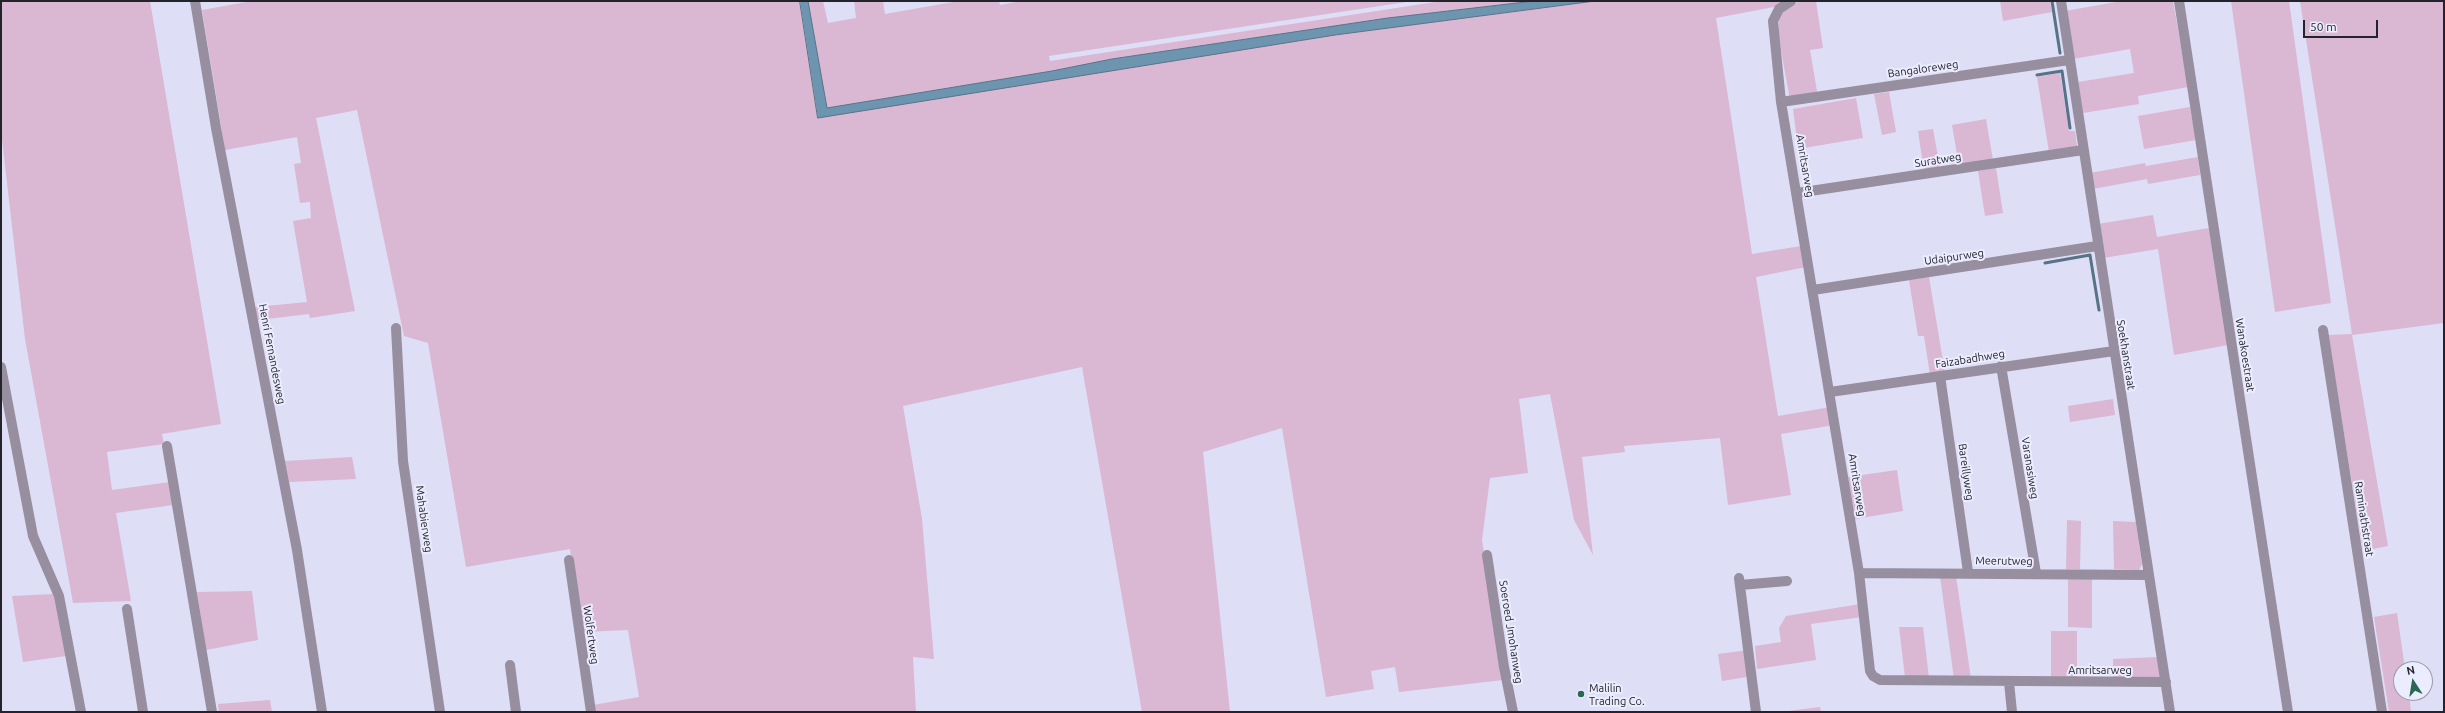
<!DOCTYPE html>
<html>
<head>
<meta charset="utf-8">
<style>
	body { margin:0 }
	#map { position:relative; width:2445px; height:713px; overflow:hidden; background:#dedef6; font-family:Ubuntu,sans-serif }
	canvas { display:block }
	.frame { position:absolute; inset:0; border:2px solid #23232c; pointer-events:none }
	.north { position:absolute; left:2393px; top:661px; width:40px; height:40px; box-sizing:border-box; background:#ececff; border:1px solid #9c9cab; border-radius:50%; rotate:348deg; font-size:11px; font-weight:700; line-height:16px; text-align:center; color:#23232c }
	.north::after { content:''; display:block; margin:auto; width:14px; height:18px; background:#2b6853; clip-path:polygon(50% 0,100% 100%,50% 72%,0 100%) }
	.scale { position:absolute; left:2303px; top:20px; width:75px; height:18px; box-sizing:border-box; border:2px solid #23232c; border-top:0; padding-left:5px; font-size:12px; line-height:14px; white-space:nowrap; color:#23232c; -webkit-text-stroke:3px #ececff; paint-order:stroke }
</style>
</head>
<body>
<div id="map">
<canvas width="2445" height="713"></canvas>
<div class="frame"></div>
<div class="north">N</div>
<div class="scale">50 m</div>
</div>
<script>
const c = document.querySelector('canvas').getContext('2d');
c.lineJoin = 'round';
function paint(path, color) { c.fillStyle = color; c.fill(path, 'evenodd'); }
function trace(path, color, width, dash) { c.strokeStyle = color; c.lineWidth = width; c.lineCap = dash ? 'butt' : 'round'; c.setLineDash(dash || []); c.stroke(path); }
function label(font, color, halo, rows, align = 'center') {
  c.font = font + ' Ubuntu,sans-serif'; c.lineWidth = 4; c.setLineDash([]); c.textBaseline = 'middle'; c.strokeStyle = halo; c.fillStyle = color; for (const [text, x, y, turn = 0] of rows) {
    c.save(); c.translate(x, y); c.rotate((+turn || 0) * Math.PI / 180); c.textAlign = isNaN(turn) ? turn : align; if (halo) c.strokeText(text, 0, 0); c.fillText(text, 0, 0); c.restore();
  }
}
const green = new Path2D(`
	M1,1H150L221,424L162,434L164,444L107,452L112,490L170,482L173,505L116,513L131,601L73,603L25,339L1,131Z
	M252,1H800L818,117L1335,35L1595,1H1784L1779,6L1716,18L1752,254L1807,245L1811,266L1756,277L1778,416L1831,407L1834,425L1781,434L1791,495L1728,505L1720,438L1624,446L1625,452L1582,457L1593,555L1574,520L1550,394L1519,399L1528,473L1490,478L1482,540L1503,680L1399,692L1395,667L1371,671L1374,689L1326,697L1282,428L1203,452L1230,712H1142L1082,367L903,406L922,519L934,659L913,657L916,712H594L593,705L639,697L628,630L583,632L570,549L466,567L428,343L404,336L357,110L316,118L355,311L310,318L309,314L258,320L255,307L307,302L293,221L311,218L310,202L300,203L294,164L301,163L297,137L225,150L202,10Z
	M808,1H823L828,23L856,18L854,1H883L885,14L959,1H999L1000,5L1022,1H1413L1049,56L1050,61L1442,1H1534L1388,18L1112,59L1052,71L827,108Z
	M1803,1H1816L1823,48L1810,50L1818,97L1790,99C1788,83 1773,22 1781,11C1786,4 1795,3 1803,1Z
	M2050,1L2052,12L2003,21L2000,1Z
	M2122,1H2173L2188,87L2138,96L2139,104L2083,113L2078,82L2134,73L2130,49L2073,59L2065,11Z
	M2231,1H2289L2331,303L2275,312Z
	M2300,1H2444V323L2352,335L2388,546L2363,551L2328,335L2352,334Z
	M2060,73L2069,131H2075L2077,146L2049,152L2037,77Z
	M1889,92L1896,132L1882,135L1874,94Z
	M1856,98L1863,138L1798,149L1793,109Z
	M2190,107L2196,140L2144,149L2138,116Z
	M1986,119L1993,160L1959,166L1952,125Z
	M1933,129L1940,168L1924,171L1918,131Z
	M2198,157L2200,175L2148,184L2147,179L2093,189L2090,173L2145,163L2146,166Z
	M1996,168L2003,213L1985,216L1978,171Z
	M2153,215L2157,237L2209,228L2228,345L2174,355L2158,249L2103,258L2098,224Z
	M1929,277L1945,373L1930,375L1924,336H1918L1909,280Z
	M2113,399L2115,415L2070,422L2068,406Z
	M352,457L356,479L289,482L285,461Z
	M1897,470L1903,511L1855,519L1848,477Z
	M2067,520L2081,521L2080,569H2066Z
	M2113,521L2136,522L2142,564L2139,570L2114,569Z
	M1940,576H1956L1971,679H1954Z
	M2068,576L2092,577V628L2068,627Z
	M252,591L258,640L206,650L197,592Z
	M54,594L66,656L23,662L12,596Z
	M1860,604L1862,617L1811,624L1816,660L1757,669L1755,646L1781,642L1779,628L1786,616Z
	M2397,613L2405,669H2401V693H2409L2411,712H2389L2374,617Z
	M1899,627H1923L1929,678L1905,677Z
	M2051,631H2077V680L2051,679Z
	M1749,650L1753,676L1722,681L1718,654Z
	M2158,657L2160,679H2113V659Z
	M270,700L272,712H219L218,704Z
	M1820,707L1821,712H1780Z`);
const water = new Path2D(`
	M800,1H808L827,108L1052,71L1112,59L1388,18L1534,1H1595L1335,35L818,118Z`);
const stream = new Path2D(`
	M2052,1L2060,53
	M2037,75L2062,71L2070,128
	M2045,263L2090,255L2099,310`);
const minor = new Path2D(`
	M195,1L216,128L297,550L322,712
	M1791,1L1779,9L1773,21L1781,102L1859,573L1870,671L1873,676L1880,680L2166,682
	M2061,1L2170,712
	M2179,1L2288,712
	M1781,102L2069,60
	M1797,193L2083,150
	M1813,290L2097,246
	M396,328L403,461L440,712
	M2323,330L2382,712
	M2001,366L2036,573
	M1,367L33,536L59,596L81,712
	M1940,376L1968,572
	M1830,392L2114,351
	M167,446L212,712
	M1487,555L1504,667L1513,712
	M569,560L591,712
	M1859,573L2149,575
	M1739,578L1756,712
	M1740,585L1787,581
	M127,609L143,712
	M510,665L516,712
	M2009,682L2012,712`);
const markers = [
	[1581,694,4,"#2b6853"]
];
const streetNames = [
	["Bangaloreweg",1923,69,-8],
	["Suratweg",1938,160,-9],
	["Amritsarweg",1805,166,80],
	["Udaipurweg",1954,257,-8],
	["Henri Fernandesweg",272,354,79],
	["Soekhanstraat",2126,355,81],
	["Wanakoestraat",2245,355,81],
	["Faizabadhweg",1970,359,-9],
	["Varanasiweg",2030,468,81],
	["Bareillyweg",1966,472,82],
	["Amritsarweg",1857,485,81],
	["Mahabierweg",424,519,82],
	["Raminathstraat",2364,519,81],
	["Meerutweg",2004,561,1],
	["Soeroed Jmohanweg",1511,632,81],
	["Wolfertweg",591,635,82],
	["Amritsarweg",2100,670]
];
const poiNames = [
	["Malilin",1589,688],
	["Trading Co.",1589,701]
];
paint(green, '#dab7d3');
paint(water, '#6d95b0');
trace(water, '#577388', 1);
trace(stream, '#577388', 3);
trace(minor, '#978e9f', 10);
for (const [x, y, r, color] of markers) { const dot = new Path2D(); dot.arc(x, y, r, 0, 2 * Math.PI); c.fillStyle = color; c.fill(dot); trace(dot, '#ececff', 1.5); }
label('11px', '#23232c', '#ececff', streetNames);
label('11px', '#23232c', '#ececff', poiNames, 'left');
</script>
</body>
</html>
